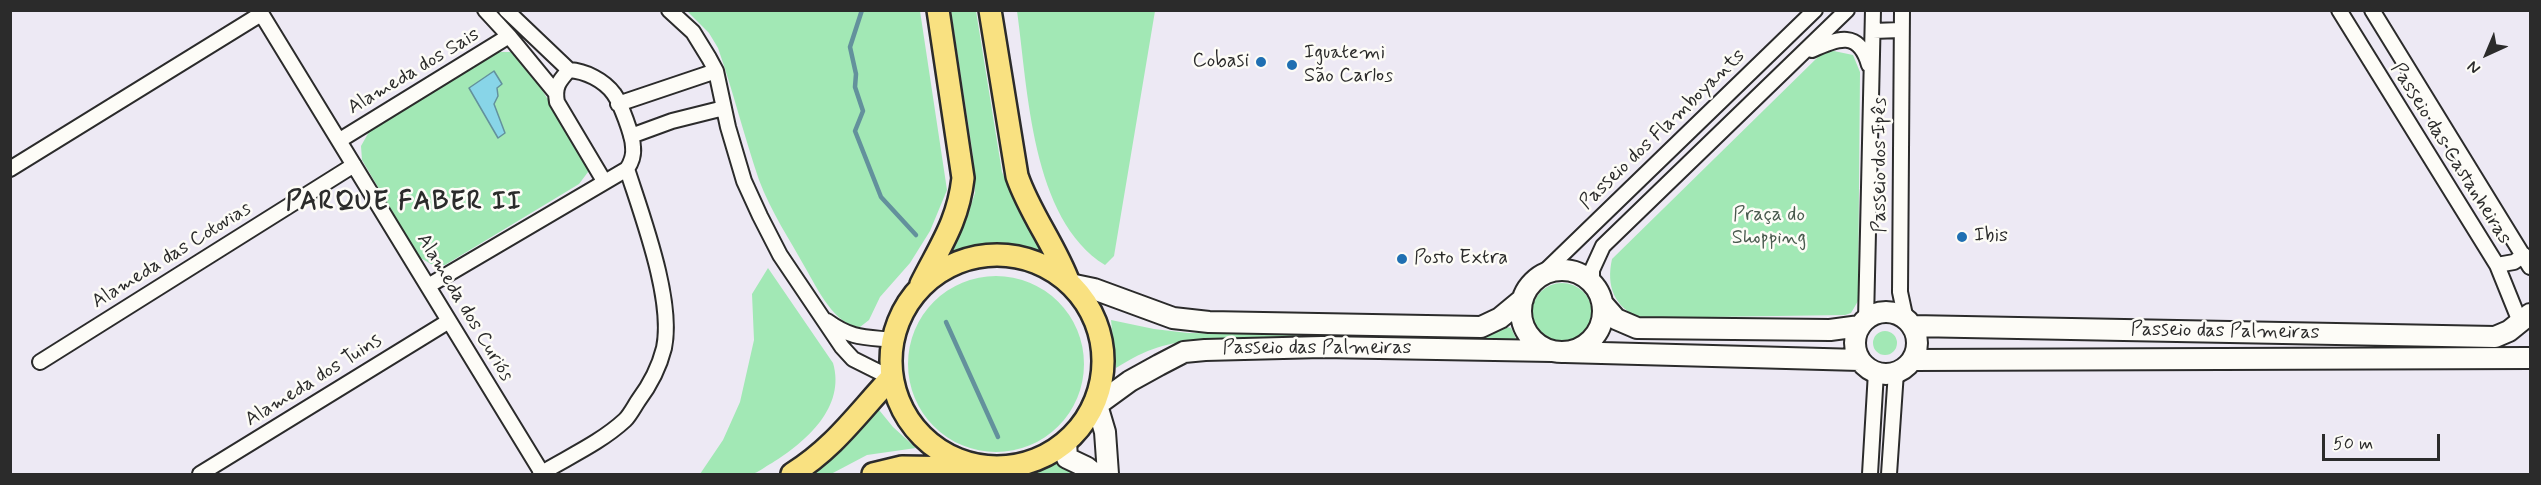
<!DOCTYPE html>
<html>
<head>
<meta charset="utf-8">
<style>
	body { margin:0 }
	#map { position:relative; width:2541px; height:485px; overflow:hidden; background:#ede9f4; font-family:Mynerve,sans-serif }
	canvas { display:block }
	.frame { position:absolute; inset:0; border:12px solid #2b2b2b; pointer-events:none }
	.north { position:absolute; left:2457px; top:24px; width:60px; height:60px; -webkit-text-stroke:4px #fdfcf7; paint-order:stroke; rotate:224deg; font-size:16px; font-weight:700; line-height:24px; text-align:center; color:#2b2b2b }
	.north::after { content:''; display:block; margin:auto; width:21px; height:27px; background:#2b2b2b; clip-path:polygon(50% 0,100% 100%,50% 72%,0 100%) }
	.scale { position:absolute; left:2322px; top:434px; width:118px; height:27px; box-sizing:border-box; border:3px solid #2b2b2b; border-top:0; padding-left:8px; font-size:18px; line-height:21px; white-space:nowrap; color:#2b2b2b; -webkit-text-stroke:4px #fdfcf7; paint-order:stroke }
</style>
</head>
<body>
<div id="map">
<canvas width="2541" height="485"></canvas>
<div class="frame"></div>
<div class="north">N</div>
<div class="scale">50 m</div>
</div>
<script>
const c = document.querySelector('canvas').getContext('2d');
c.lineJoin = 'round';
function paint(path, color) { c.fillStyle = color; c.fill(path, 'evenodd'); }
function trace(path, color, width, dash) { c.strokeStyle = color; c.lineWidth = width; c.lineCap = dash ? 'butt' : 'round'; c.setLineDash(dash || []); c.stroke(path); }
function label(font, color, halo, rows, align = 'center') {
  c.font = font + ' Mynerve,sans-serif'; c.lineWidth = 5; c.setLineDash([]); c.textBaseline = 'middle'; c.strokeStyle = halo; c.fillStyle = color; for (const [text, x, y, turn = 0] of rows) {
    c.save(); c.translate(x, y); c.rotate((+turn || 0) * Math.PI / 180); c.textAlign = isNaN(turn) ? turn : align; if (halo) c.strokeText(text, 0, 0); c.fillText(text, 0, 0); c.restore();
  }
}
const green = new Path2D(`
	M687,11H920L947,190L930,231L910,263L880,297L869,320L860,327C835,326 817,288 806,269C790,240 771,212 759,180C744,136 733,91 718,48L709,33Z
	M951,11H976L1002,172L1014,200L1042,252L1040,255C1007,244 982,239 949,253L966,220L975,193L973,156Z
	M1017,11H1155L1114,256L1105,265C1031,219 1028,89 1017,11Z
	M1829,50L1853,55L1860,72L1858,301L1851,313L1845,315L1640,318C1614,307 1606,286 1612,259L1819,56Z
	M498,52H512L520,55L589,165L588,172L579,184L445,265L431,264L419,257L362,160L361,146L370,130Z
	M768,268L833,363C846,407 806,442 772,463C766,466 758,473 752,474C737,478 716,475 700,474L723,440L740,402L754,340L752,294Z
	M908 364a88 88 0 1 1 176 0a88 88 0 1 1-176 0Z
	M1532 313a30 30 0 1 1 60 0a30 30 0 1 1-60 0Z
	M1111,320L1154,329L1188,333L1482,337L1507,327L1511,328L1519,345L1203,339C1166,343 1148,348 1116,368Z
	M1873 343a12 12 0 1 1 24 0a12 12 0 1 1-24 0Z
	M875,405L893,427L916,448L867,455L831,474H807C837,456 856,434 875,405Z
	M1066,442L1095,474H926L1022,464L1042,457Z`);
const water = new Path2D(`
	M494,71L502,84L497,88L498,96L494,104L505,133L498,138L469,88Z`);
const stream = new Path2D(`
	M862,10L850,47L856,74L855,87L863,111L855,131L881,197L916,235
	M946,322L998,437`);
const street = new Path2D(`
	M259,10L542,473
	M485,10L509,36L555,92
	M506,10L569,70C585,71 604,80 614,94C620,102 633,136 633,147C634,155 631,163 627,169
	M669,10L693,32L709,58L716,71L728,127L744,181L760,216L780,255L842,347L853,359L891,378
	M1902,10L1900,292L1906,320
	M2339,10L2497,265L2520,322
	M2372,10L2530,267
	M1873,31L1901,30
	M1812,50C1838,38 1859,30 1869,65
	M569,70C559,81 554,87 557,102L604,181
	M618,104L716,71
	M631,136L672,121L724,108
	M340,140L509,36
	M10,169L261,14
	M2497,265L2514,262L2524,255
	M1538,278L1815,10
	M1592,285V270L1603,246L1847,10
	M428,286L627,169
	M1866,320L1873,10
	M827,321C852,339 864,337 893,340
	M40,362L354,165
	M200,474L449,321
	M540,474C568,457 600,443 625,420C630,415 634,407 638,401C650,385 659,368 664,348C674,300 642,216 627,169
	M1870,474L1876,372
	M1889,474L1896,372`);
const secondary = new Path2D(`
	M1521 311a41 41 0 1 1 82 0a41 41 0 1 1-82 0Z
	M1070,284L1094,289L1173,318L1209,322L1481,327L1500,318L1523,299
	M1602,303L1616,319L1637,328L1830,330L1860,326
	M1855 343a31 31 0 1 1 62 0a31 31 0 1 1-62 0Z
	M1912,326L2495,337L2509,331L2530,314
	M1565,352L1860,360
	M1912,360L2530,358
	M1066,442L1067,458L1086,467L1095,474
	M1108,474L1105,432L1097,405L1130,381L1159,365L1184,352L1205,350L1322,347L1552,351`);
const primary = new Path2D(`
	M990,10L1017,176C1030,214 1055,245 1069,283
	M891 361a106 106 0 1 1 212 0a106 106 0 1 1-212 0Z
	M921,284C940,246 958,222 963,178L938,10
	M792,474C835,447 857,414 891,378
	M873,474L902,467L971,468`);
const markers = [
	[1261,62,6,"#1f6fb2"],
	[1292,65,6,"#1f6fb2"],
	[1962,237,6,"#1f6fb2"],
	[1402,259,6,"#1f6fb2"]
];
const poiNames = [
	["Iguatemi",1304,54],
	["São Carlos",1304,77],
	["Cobasi",1249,62,"right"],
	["Ibis",1974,237],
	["Posto Extra",1414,259]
];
const streetNames = [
	["Alameda dos Sais",414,72,-31],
	["Passeio dos Flamboyants",1663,130,-44],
	["Passeio das Castanheiras",2450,154,58],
	["Passeio dos Ipês",1881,165,-90],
	["Alameda das Cotovias",172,256,-32],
	["Alameda dos Curiós",464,308,59],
	["Passeio das Palmeiras",2225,332,1],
	["Passeio das Palmeiras",1317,349],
	["Alameda dos Tuins",314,381,-32]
];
const parkNames = [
	["Praça do",1769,216],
	["Shopping",1769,239]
];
const districtNames = [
	["PARQUE FABER II",404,204]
];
paint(green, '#a2e8b5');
paint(water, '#88d5e8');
trace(water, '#63919c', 1.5);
trace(stream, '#63919c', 4.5);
trace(street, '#2b2b2b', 18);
trace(secondary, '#2b2b2b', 24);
trace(primary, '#2b2b2b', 26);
trace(street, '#fdfcf7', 14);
trace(secondary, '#fdfcf7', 20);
trace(primary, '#f9e181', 21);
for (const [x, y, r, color] of markers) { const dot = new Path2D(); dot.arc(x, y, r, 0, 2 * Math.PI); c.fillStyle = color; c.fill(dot); trace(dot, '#fdfcf7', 2); }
label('20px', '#2b2b2b', '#fdfcf7', poiNames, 'left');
label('20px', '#2b2b2b', '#fdfcf7', streetNames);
label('20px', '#495a4e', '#fdfcf7', parkNames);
c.letterSpacing = '1.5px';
label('bold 26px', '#2b2b2b', '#fdfcf7', districtNames);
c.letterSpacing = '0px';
</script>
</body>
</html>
